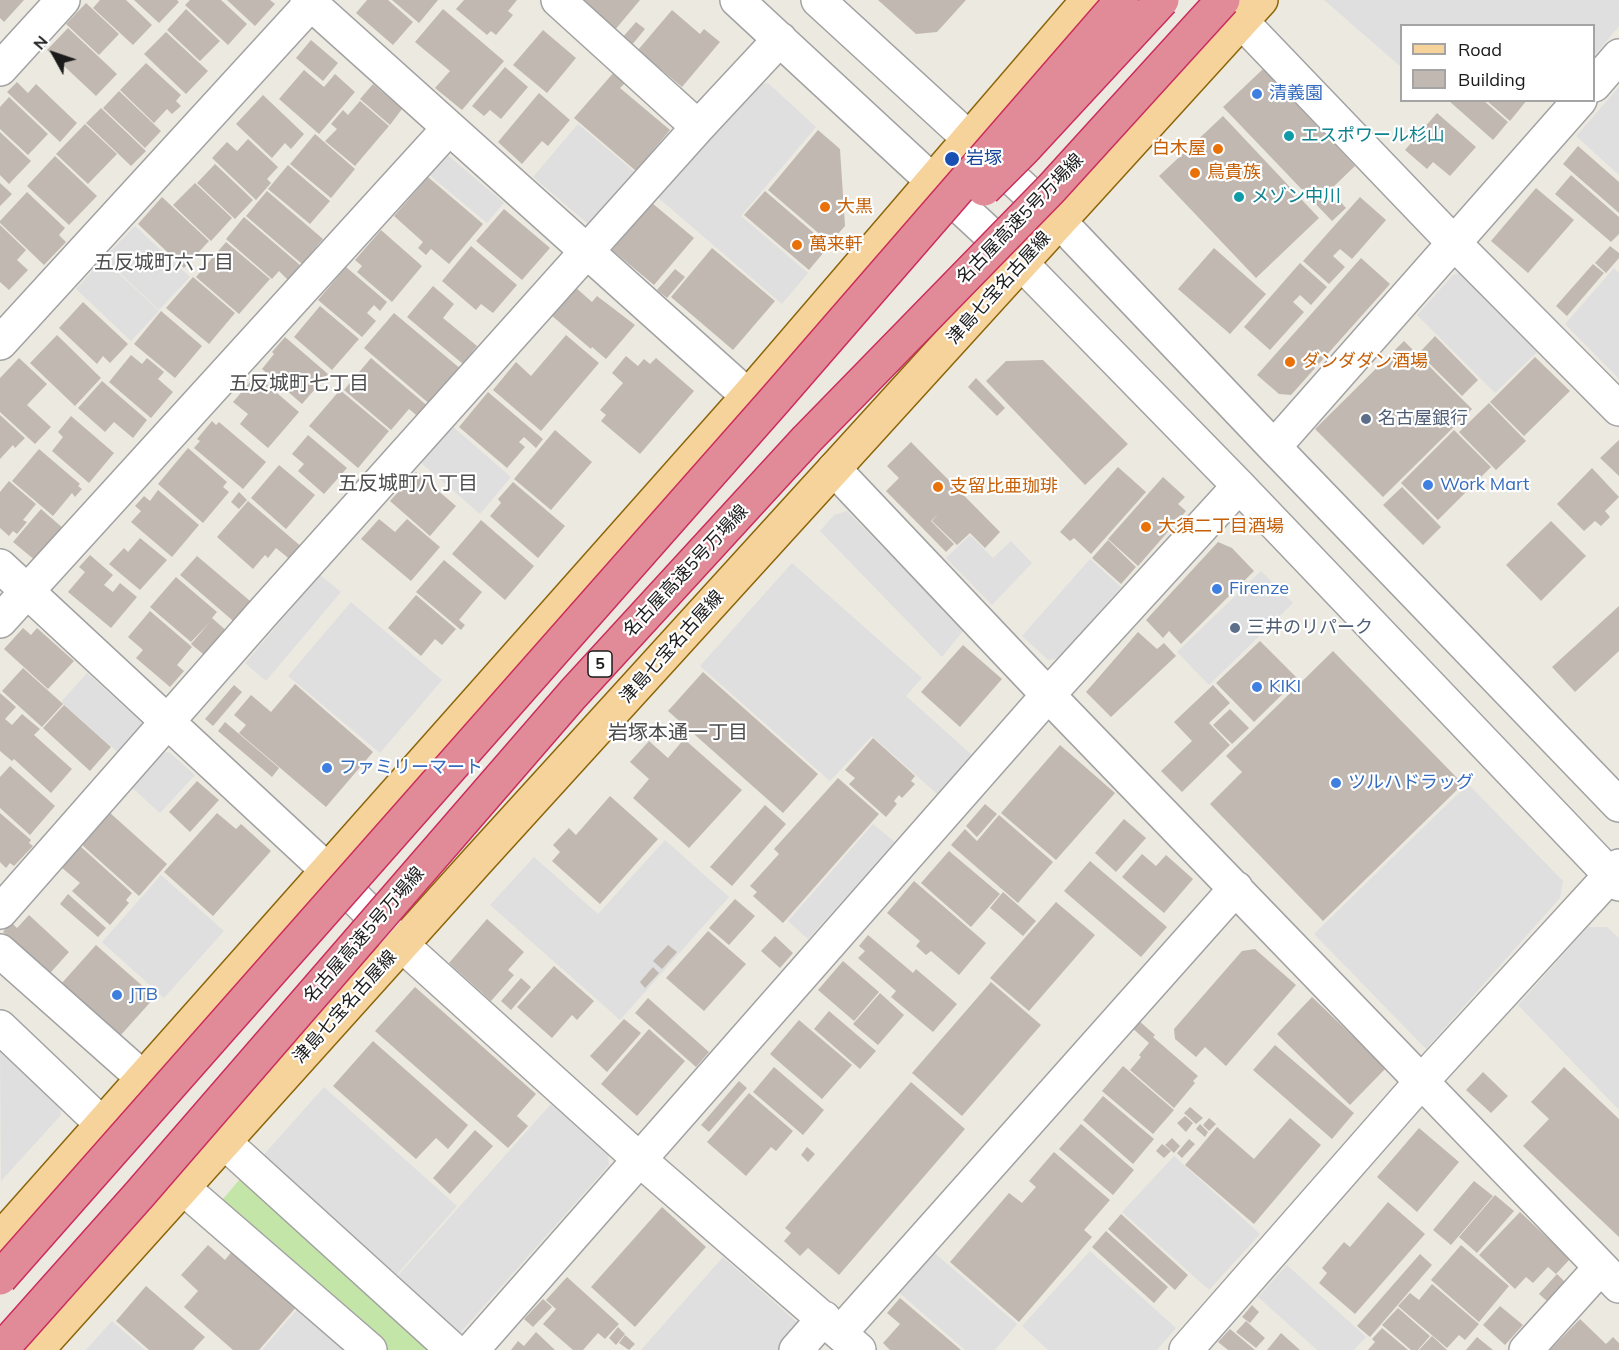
<!DOCTYPE html>
<html>
<head>
<meta charset="utf-8">
<style>
	body { margin:0 }
	#map { position:relative; width:1619px; height:1350px; overflow:hidden; background:#ece9e1; font-family:Mulish,sans-serif }
	canvas { display:block }
	.legend { position:absolute; left:1400px; top:24px; width:195px; height:78px; box-sizing:border-box; background:#fff; border:2px solid #a4a4a4; margin:0; padding:8px 10px; list-style:none; font-size:18px; color:#1b1b1b }
	.legend li { display:flex; align-items:center; gap:12px; height:30px }
	.legend b { width:30px; border:2px solid #a4a4a4 }
	.north { position:absolute; left:24px; top:24px; width:60px; height:60px; -webkit-text-stroke:4px #fff; paint-order:stroke; rotate:310deg; font-size:16px; font-weight:700; line-height:24px; text-align:center; color:#1b1b1b }
	.north::after { content:''; display:block; margin:auto; width:21px; height:27px; background:#1b1b1b; clip-path:polygon(50% 0,100% 100%,50% 72%,0 100%) }
</style>
</head>
<body>
<div id="map">
<canvas width="1619" height="1350"></canvas>
<ul class="legend">
<li><b style="height:8px;background:#f7d39c"></b>Road</li>
<li><b style="height:16px;background:#c0b8b1"></b>Building</li>
</ul>
<div class="north">N</div>
</div>
<script>
const c = document.querySelector('canvas').getContext('2d');
c.lineJoin = 'round';
function paint(path, color) { c.fillStyle = color; c.fill(path, 'evenodd'); }
function trace(path, color, width, dash) { c.strokeStyle = color; c.lineWidth = width; c.lineCap = dash ? 'butt' : 'round'; c.setLineDash(dash || []); c.stroke(path); }
function label(font, color, halo, rows, align = 'center') {
  c.font = font + ' Mulish,"Noto Sans JP",sans-serif'; c.lineWidth = 4.5; c.setLineDash([]); c.textBaseline = 'middle'; c.strokeStyle = halo; c.fillStyle = color; for (const [text, x, y, turn = 0] of rows) {
    c.save(); c.translate(x, y); c.rotate((+turn || 0) * Math.PI / 180); c.textAlign = isNaN(turn) ? turn : align; if (halo) c.strokeText(text, 0, 0); c.fillText(text, 0, 0); c.restore();
  }
}
const grass = new Path2D(`
	M240,1179L432,1350H385L217,1206Z`);
const parking = new Path2D(`
	M1324,0H1619V26L1594,56V26H1402L1401,67Z
	M768,83L816,127L741,216L808,273L782,304L655,195L755,85Z
	M1619,87V175L1576,136Z
	M578,124L637,174L596,222L588,224L533,177Z
	M449,156L504,203L487,223L428,174L442,157Z
	M135,226L190,277L159,310L104,258Z
	M103,259L159,311L131,341L76,289Z
	M1614,268L1619,273V379L1565,324Z
	M1460,273L1537,352L1495,393L1417,315L1453,275Z
	M451,425L511,477L480,514L420,462Z
	M847,511L964,630L942,657L820,531L834,515Z
	M970,535L993,558L1011,541L1032,563L992,605L946,558Z
	M1090,559L1121,587L1059,658L1048,660L1022,636Z
	M792,563L922,678L906,696L972,755L937,794L872,736L830,781L700,666Z
	M1261,571L1293,603L1209,685L1177,652Z
	M320,575L341,592L266,681L245,663Z
	M351,602L442,680L380,753L288,676Z
	M87,673L141,722L142,732L121,755L61,702Z
	M169,752L195,775L160,813L129,785L157,754Z
	M1468,784L1563,881L1560,898L1426,1049L1314,934Z
	M873,824L895,842L808,939L788,921Z
	M665,840L729,897L620,1020L490,905L534,857L598,914Z
	M161,875L224,931L164,998L102,942Z
	M1588,927H1607L1619,938V1110L1518,1005Z
	M0,1045L59,1100L61,1115L1,1181Z
	M324,1087L457,1206L393,1279L259,1160Z
	M551,1104L608,1155L609,1165L460,1333L453,1332L394,1280Z
	M1174,1156L1260,1234L1209,1290L1122,1212Z
	M930,1249L1017,1324L995,1350H965L895,1289Z
	M1090,1251L1176,1328L1157,1350H1048L1022,1326Z
	M723,1257L802,1327L782,1350H641Z
	M1287,1265L1366,1337L1354,1350H1317L1258,1297Z
	M300,1306L350,1350H262Z
	M112,1321L145,1350H86Z`);
const building = new Path2D(`
	M0,0H24L4,22L0,18Z
	M100,0H126L152,25L133,45L93,8Z
	M134,0H177L179,2L159,23Z
	M190,0H221L247,24L228,45L185,5Z
	M227,0H270L275,4L255,26Z
	M367,0H388L413,22L393,45L356,13Z
	M392,0H438L419,23Z
	M464,0H517L508,11L513,15L496,35L491,31L487,35L456,9Z
	M570,0H640L609,37Z
	M878,0H966L937,32L916,34Z
	M86,3L119,34L99,55L66,24Z
	M186,9L220,41L200,61L167,30Z
	M443,9L504,61L462,110L435,88L450,71L415,42Z
	M672,10L700,34L704,29L720,42L682,87L638,50Z
	M636,22L645,29L631,46L622,38Z
	M68,28L117,74L96,96L47,50Z
	M543,30L576,58L547,93L513,65Z
	M166,32L208,71L186,94L144,54Z
	M311,40L338,63L323,81L296,58Z
	M146,63L181,95L176,101L181,106L172,114L167,109L154,123L120,90Z
	M505,67L528,87L501,119L490,110L484,116L472,106Z
	M1263,69L1355,166L1330,190L1346,208L1332,221L1223,107Z
	M304,70L324,87L335,74L355,92L319,134L279,99Z
	M615,71L627,81L620,88L670,130L636,171L574,118Z
	M17,82L28,93L36,84L77,123L60,142L7,92Z
	M373,84L402,109L390,125L360,99Z
	M119,91L161,131L145,148L103,108Z
	M539,93L570,120L548,146L542,141L522,164L498,142Z
	M263,95L304,134L291,149L285,143L272,158L236,124Z
	M9,97L48,134L28,155L0,129V107Z
	M1448,100H1483L1508,122L1493,140Z
	M1486,100H1527L1510,121Z
	M360,101L389,126L355,166L325,141L337,129L331,124L343,110L348,115Z
	M101,108L146,151L131,166L86,123Z
	M1437,113L1476,147L1450,176L1433,162L1427,169L1405,150Z
	M1223,116L1319,218L1256,278L1159,176Z
	M85,124L117,154L88,184L56,154Z
	M818,130L840,149L845,226L830,243L768,190Z
	M0,132L31,161L9,184L0,175Z
	M315,134L355,169L331,198L290,164Z
	M248,139L278,167L267,179L271,183L256,200L212,158L227,142L237,151Z
	M1578,146L1619,182V213L1563,164Z
	M55,156L97,196L69,225L27,186Z
	M215,164L253,200L235,219L197,183Z
	M288,165L330,201L310,224L268,189Z
	M1571,175L1619,217V234L1611,242L1555,194Z
	M428,177L483,224L449,264L431,249L426,255L418,248L423,242L394,216Z
	M0,183L12,194L0,206Z
	M195,183L232,218L211,241L173,205Z
	M1536,188L1574,220L1528,273L1491,241Z
	M267,191L323,239L302,264L246,216Z
	M765,191L829,246L809,270L744,215Z
	M27,192L65,228L59,235L66,242L44,265L0,223V221Z
	M162,197L209,241L184,268L138,224Z
	M1360,197L1386,220L1352,259L1340,249L1333,256L1345,267L1329,284L1303,261Z
	M652,203L694,238L654,285L612,250Z
	M504,209L550,248L522,280L476,241Z
	M244,217L300,265L288,280L279,271L272,279L226,239Z
	M0,225L26,250L17,260L28,270L9,290L0,282Z
	M381,230L422,266L392,302L357,272L362,266L355,260Z
	M226,242L270,279L239,314L196,277Z
	M471,246L517,285L493,313L481,304L476,310L442,281Z
	M1610,246L1619,253V258L1606,273L1595,263Z
	M712,248L775,301L733,350L671,297Z
	M1214,248L1266,294L1230,334L1178,289Z
	M1361,258L1390,284L1291,395L1279,394L1257,375Z
	M1300,263L1327,287L1311,305L1300,295L1293,302L1304,312L1270,350L1244,327Z
	M1593,264L1604,273L1567,316L1556,306Z
	M346,267L387,302L380,311L374,305L367,313L376,321L362,337L318,300Z
	M675,269L685,277L667,298L657,290Z
	M193,277L235,313L209,344L166,308Z
	M433,286L454,304L443,318L477,346L463,364L407,317Z
	M575,287L592,302L597,296L635,325L606,359L592,347L591,349L551,315Z
	M83,302L128,344L110,363L103,356L97,364L59,328Z
	M320,306L359,339L332,370L294,337Z
	M161,311L202,346L175,378L134,344Z
	M394,313L462,370L432,406L364,348Z
	M57,335L101,378L75,406L30,363Z
	M566,335L599,363L541,431L493,390L516,362L531,376Z
	M1435,336L1478,380L1462,396L1419,353Z
	M285,337L328,374L302,404L262,369L274,354L272,352Z
	M1404,341L1472,409L1383,497L1315,429Z
	M131,355L142,364L147,358L164,372L158,379L173,392L151,418L109,382Z
	M626,356L638,366L644,359L650,364L656,358L694,391L640,454L601,421L606,415L600,410L623,383L612,373Z
	M1535,357L1570,391L1524,436L1490,402Z
	M19,358L47,384L27,405L51,427L35,444L0,412V378Z
	M371,358L430,408L421,419L409,409L391,430L344,390Z
	M1043,360L1128,444L1085,485L986,381L1006,361Z
	M256,375L299,412L268,448L240,424L248,414L233,402Z
	M976,378L1005,408L997,416L968,387Z
	M102,381L147,420L133,438L114,422L105,432L78,408Z
	M340,390L389,431L358,468L309,426Z
	M488,392L543,439L536,448L524,437L519,442L525,447L507,468L459,427Z
	M1489,403L1526,441L1496,470L1459,432Z
	M0,415L25,438L15,448L13,445L0,459Z
	M71,416L114,453L89,483L52,451L63,437L58,432Z
	M212,421L216,425L219,422L266,462L243,489L194,448L200,441L197,439Z
	M555,430L592,462L551,510L514,479Z
	M1454,430L1491,467L1438,520L1401,483Z
	M308,435L347,468L324,494L298,471L304,464L292,454Z
	M1619,440V476L1600,458Z
	M911,442L1000,532L985,548L970,533L957,545L932,521L938,514L931,521L954,544L946,552L886,491L899,478L887,466Z
	M188,448L227,482L223,487L229,492L203,523L158,484Z
	M39,449L80,484L78,486L82,489L75,497L72,493L53,516L12,481Z
	M279,465L315,495L286,529L251,498Z
	M1118,467L1146,492L1091,554L1074,538L1070,541L1060,532Z
	M1592,468L1619,497L1605,511L1610,517L1601,526L1595,521L1584,531L1557,504Z
	M416,472L456,506L430,536L390,501Z
	M1163,477L1185,497L1178,504L1186,511L1138,566L1108,539Z
	M9,481L36,504L23,520L27,522L17,534L13,531L9,536L0,528V492Z
	M513,482L565,526L538,558L490,516L501,503L498,499Z
	M1402,487L1441,527L1423,545L1383,505Z
	M158,490L199,525L172,557L131,522L141,511L135,506L144,496L150,501Z
	M239,492L247,500L239,509L231,502Z
	M248,501L303,548L292,561L276,548L268,558L265,555L253,569L217,537Z
	M41,509L64,529L36,561L13,542Z
	M379,519L395,532L407,519L440,547L411,581L361,539Z
	M481,520L534,566L505,600L452,554Z
	M1551,521L1586,556L1541,601L1506,565Z
	M140,538L167,560L140,590L109,564L124,548L128,552Z
	M1108,540L1136,567L1121,584L1092,558Z
	M1218,542L1232,548L1254,571L1181,644L1169,631L1163,638L1146,620Z
	M90,555L113,575L104,585L113,592L120,583L137,597L111,628L68,592L85,572L79,567Z
	M197,556L256,606L239,626L180,575Z
	M444,560L482,592L459,620L465,625L461,630L416,592Z
	M176,577L217,612L212,618L229,633L208,658L191,644L210,622L191,642L150,607Z
	M416,595L456,629L442,645L435,639L421,656L388,628Z
	M1619,606V651L1575,692L1552,667Z
	M150,611L192,647L177,665L184,671L170,687L136,658L143,650L128,637Z
	M23,628L31,635L37,628L74,661L48,689L4,649Z
	M1138,632L1157,649L1164,643L1176,656L1111,717L1086,692Z
	M1260,641L1298,679L1254,722L1216,683Z
	M963,645L1002,679L960,727L921,692Z
	M1333,651L1463,784L1323,921L1210,804L1242,772L1226,756Z
	M23,668L63,704L42,727L2,691Z
	M703,672L818,774L783,813L668,711Z
	M295,684L373,752L326,807L239,733L246,725L234,715L251,695L271,712Z
	M234,685L242,692L213,726L205,719Z
	M1213,685L1230,703L1209,723L1230,745L1182,792L1161,771L1192,741L1174,722Z
	M0,693L16,707L5,719L12,725L22,714L40,729L34,735L72,769L51,793L14,759L12,761L0,751Z
	M64,705L111,747L90,771L43,728Z
	M1230,709L1249,728L1232,744L1213,725Z
	M225,722L279,768L272,777L218,731Z
	M873,738L915,776L911,781L915,784L902,798L899,795L894,801L897,804L886,817L849,784L855,778L845,770Z
	M684,739L742,790L689,848L633,798L649,779L630,762L649,741L668,758Z
	M1060,745L1115,793L1056,860L1001,813Z
	M10,766L55,806L30,835L0,808V777Z
	M838,778L879,814L783,923L753,896L757,892L750,886L779,854L774,849Z
	M197,781L219,800L190,832L169,812Z
	M610,796L658,839L600,904L552,861L560,852L553,845L569,828L576,835Z
	M985,804L997,814L977,837L966,826Z
	M765,805L786,824L732,886L710,867Z
	M109,812L167,864L139,896L81,844Z
	M0,813L31,840L29,843L33,846L14,866L10,863L6,868L0,862Z
	M217,813L236,829L241,824L271,851L213,916L164,872Z
	M999,815L1053,862L1018,903L951,845L965,829L977,841Z
	M1124,819L1146,838L1116,872L1095,853Z
	M80,846L132,893L126,900L129,903L110,925L72,891L80,883L61,867Z
	M949,851L1000,894L971,927L921,883Z
	M1142,854L1156,866L1166,855L1193,879L1164,913L1122,877Z
	M1090,861L1167,927L1141,957L1064,891Z
	M914,881L986,943L959,975L931,951L926,955L916,946L920,941L887,913Z
	M1003,892L1036,921L1023,936L990,908Z
	M68,894L106,928L98,937L60,904Z
	M735,899L755,916L729,945L709,928Z
	M1056,902L1095,935L1029,1011L990,978Z
	M29,915L69,952L44,980L3,944L9,937L3,932L11,922L17,928Z
	M487,919L524,952L508,970L514,975L491,1001L449,963Z
	M708,931L746,964L704,1011L666,978Z
	M868,935L913,973L916,969L957,1004L933,1032L891,997L896,991L858,958L865,951L859,946Z
	M775,936L793,953L780,968L761,951Z
	M96,945L155,997L120,1036L61,984Z
	M668,945L677,952L662,969L653,961Z
	M1255,949L1296,985L1226,1066L1205,1047L1196,1057L1175,1039L1174,1029L1242,951Z
	M843,961L879,992L854,1021L818,990Z
	M554,966L594,1001L577,1020L572,1015L552,1038L517,1007Z
	M653,967L659,973L645,988L640,982Z
	M521,978L531,987L511,1010L501,1001Z
	M991,982L1041,1025L962,1116L912,1073Z
	M415,987L536,1094L503,1132L517,1116L528,1126L508,1148L375,1031Z
	M880,993L904,1015L878,1045L853,1024Z
	M1312,997L1386,1068L1350,1105L1277,1034Z
	M648,998L709,1052L696,1067L635,1013Z
	M829,1011L876,1051L860,1069L814,1029Z
	M624,1019L641,1033L607,1072L590,1056Z
	M1137,1019L1155,1035L1153,1037L1198,1076L1193,1081L1195,1083L1174,1108L1130,1070L1141,1057L1139,1055L1149,1043L1131,1027Z
	M799,1020L852,1065L822,1099L770,1054Z
	M649,1029L685,1061L637,1116L601,1084Z
	M373,1041L468,1125L448,1149L436,1138L416,1159L333,1086Z
	M1275,1045L1354,1113L1332,1139L1253,1070Z
	M1123,1066L1174,1110L1153,1134L1102,1091Z
	M774,1067L824,1110L803,1135L753,1092Z
	M1564,1067L1619,1119V1237L1523,1146L1549,1119L1531,1102Z
	M1483,1072L1508,1096L1491,1113L1466,1090Z
	M739,1081L747,1088L709,1132L701,1125Z
	M911,1082L965,1129L839,1275L808,1248L800,1256L784,1241L791,1233L785,1228Z
	M749,1093L793,1131L776,1151L771,1147L746,1176L707,1142Z
	M1103,1096L1154,1139L1133,1164L1083,1120Z
	M1190,1107L1203,1118L1196,1124L1184,1113Z
	M1185,1116L1193,1123L1186,1132L1177,1123Z
	M1209,1118L1216,1124L1209,1131L1203,1125Z
	M1290,1118L1321,1145L1254,1224L1185,1165L1217,1127L1254,1159Z
	M1081,1124L1134,1170L1113,1195L1059,1149Z
	M1200,1124L1208,1132L1205,1137L1196,1129Z
	M1419,1128L1459,1162L1417,1212L1377,1177Z
	M475,1130L493,1146L450,1194L433,1178Z
	M1172,1138L1180,1146L1174,1153L1165,1145Z
	M1189,1139L1195,1144L1182,1158L1177,1153Z
	M1162,1144L1171,1151L1164,1158L1156,1151Z
	M807,1147L815,1154L808,1162L801,1155Z
	M1054,1152L1110,1200L1084,1230L1092,1237L1019,1322L950,1262L1009,1193L1022,1203L1036,1187L1029,1181Z
	M1474,1181L1493,1196L1451,1245L1433,1230Z
	M1495,1195L1514,1211L1477,1253L1459,1237Z
	M1388,1202L1425,1234L1355,1314L1319,1283L1327,1273L1322,1268L1344,1242L1350,1247Z
	M662,1207L706,1247L635,1327L591,1287Z
	M1520,1212L1570,1259L1556,1274L1548,1267L1533,1283L1526,1277L1515,1289L1479,1255Z
	M1121,1214L1188,1275L1175,1290L1108,1229Z
	M1106,1231L1168,1287L1154,1303L1092,1247Z
	M208,1245L225,1260L233,1250L297,1306L259,1350H233L184,1307L198,1291L181,1275Z
	M1461,1245L1509,1286L1479,1322L1431,1280Z
	M1420,1254L1432,1265L1370,1337L1357,1326Z
	M1557,1274L1565,1282L1547,1301L1539,1294Z
	M567,1277L619,1324L605,1339L598,1333L583,1350H573L543,1324L556,1309L546,1300Z
	M1432,1284L1479,1324L1465,1340L1459,1335L1447,1348L1398,1306L1410,1293L1419,1300Z
	M146,1286L205,1337L193,1350H149L116,1321Z
	M900,1298L961,1350H890L883,1343L900,1324L887,1313Z
	M543,1299L552,1307L533,1327L524,1319Z
	M1252,1305L1259,1312L1250,1323L1242,1317Z
	M1500,1306L1523,1325L1505,1345L1483,1325Z
	M1398,1308L1430,1336L1418,1350H1411L1382,1325Z
	M1580,1319L1606,1344L1613,1337L1619,1343V1350H1550Z
	M1246,1321L1265,1338L1256,1348L1236,1332Z
	M618,1327L625,1334L616,1345L609,1338Z
	M1382,1328L1408,1350H1368L1375,1342L1372,1339Z
	M1230,1329L1255,1350H1228L1218,1342Z
	M536,1332L555,1350H511L518,1341L524,1346Z
	M1281,1333L1300,1350H1267Z
	M625,1335L635,1344L629,1350L619,1343Z
	M1432,1336L1447,1350H1419Z
	M1477,1337L1493,1350H1466Z`);
const minor = new Path2D(`
	M307,0L748,396
	M558,0L698,127
	M737,0L1022,264L1239,486L1619,884
	M818,0L1060,222L1274,447L1619,805
	M1242,22L1453,242L1619,409
	M0,69L63,0
	M1594,85L1619,56
	M0,343L314,0
	M1274,447L1580,100
	M834,469L1048,695L1619,1286
	M0,566L327,870L402,945L640,1160L859,1350
	M0,621L449,128
	M0,912L261,615L698,127L780,39
	M0,951L143,1078
	M0,1027L102,1124
	M223,1141L453,1350
	M182,1187L370,1350
	M840,1333L1236,888
	M472,1350L1048,695L1239,486
	M796,1350L824,1318
	M1186,1350L1421,1082L1619,866
	M1526,1350L1600,1268`);
const major = new Path2D(`
	M0,1239L748,396L1088,0
	M37,1350L479,859L1261,0`);
const highwayBridge = new Path2D(`
	M984,189L1024,149L1162,0
	M0,1278L774,401L1122,0
	M1,1350L139,1195L573,694L807,439L1051,189L1223,0`);
const markers = [
	[1257,94,6,"#3f7fe0"],
	[1289,136,6,"#0f9aa8"],
	[1218,149,6,"#e8710a"],
	[952,159,8,"#1a4fb4"],
	[1195,173,6,"#e8710a"],
	[1239,197,6,"#0f9aa8"],
	[825,207,6,"#e8710a"],
	[797,245,6,"#e8710a"],
	[1290,362,6,"#e8710a"],
	[1366,419,6,"#5c6f8a"],
	[1428,485,6,"#3f7fe0"],
	[938,487,6,"#e8710a"],
	[1146,527,6,"#e8710a"],
	[1217,589,6,"#3f7fe0"],
	[1235,628,6,"#5c6f8a"],
	[1257,687,6,"#3f7fe0"],
	[327,768,6,"#3f7fe0"],
	[1336,783,6,"#3f7fe0"],
	[117,995,6,"#3f7fe0"]
];
const shields = [
	[600,664,24]
];
const shieldNames = [
	["5",600,664]
];
const shopNames = [
	["清義園",1269,94],
	["Work Mart",1440,485],
	["Firenze",1229,589],
	["KIKI",1269,687],
	["ファミリーマート",339,768],
	["ツルハドラッグ",1348,783],
	["JTB",129,995]
];
const cultureNames = [
	["エスポワール杉山",1301,136],
	["メゾン中川",1251,197]
];
const foodNames = [
	["白木屋",1206,149,"right"],
	["鳥貴族",1207,173],
	["大黒",837,207],
	["萬来軒",809,245],
	["ダンダダン酒場",1302,362],
	["支留比亜珈琲",950,487],
	["大須二丁目酒場",1158,527]
];
const transitNames = [
	["岩塚",966,159]
];
const streetNames = [
	["名古屋高速5号万場線",1020,219,-46],
	["津島七宝名古屋線",999,288,-48],
	["名古屋高速5号万場線",686,571,-47],
	["津島七宝名古屋線",672,647,-48],
	["名古屋高速5号万場線",364,935,-49],
	["津島七宝名古屋線",345,1007,-48]
];
const serviceNames = [
	["名古屋銀行",1378,419],
	["三井のリパーク",1247,628]
];
const neighbourhoodNames = [
	["五反城町六丁目",164,263],
	["五反城町七丁目",299,384],
	["五反城町八丁目",408,484],
	["岩塚本通一丁目",678,733]
];
paint(grass, '#c4e5a8');
paint(parking, '#dfdfdf');
paint(building, '#c0b8b1');
trace(minor, '#a2a2a2', 36);
trace(major, '#8b6507', 36);
trace(minor, '#fff', 33);
trace(major, '#f7d39c', 33);
trace(highwayBridge, '#cc2c5d', 36, []);
trace(highwayBridge, '#e18b98', 33);
for (const [x, y, r, color] of markers) { const dot = new Path2D(); dot.arc(x, y, r, 0, 2 * Math.PI); c.fillStyle = color; c.fill(dot); trace(dot, '#fff', 2); }
for (const [x, y, w] of shields) { const box = new Path2D(); box.roundRect(x - w / 2, y - 13, w, 26, 4.5); c.fillStyle = '#fff'; c.fill(box); trace(box, '#1b1b1b', 1.5); }
label('bold 16px', '#1b1b1b', null, shieldNames);
label('18px', '#366cbe', '#fff', shopNames, 'left');
label('18px', '#0d838f', '#fff', cultureNames, 'left');
label('18px', '#c56008', '#fff', foodNames, 'left');
label('18px', '#164399', '#fff', transitNames, 'left');
label('18px', '#1b1b1b', '#fff', streetNames);
label('18px', '#4e5e75', '#fff', serviceNames, 'left');
label('20px', '#4e4e4e', '#fff', neighbourhoodNames);
</script>
</body>
</html>
